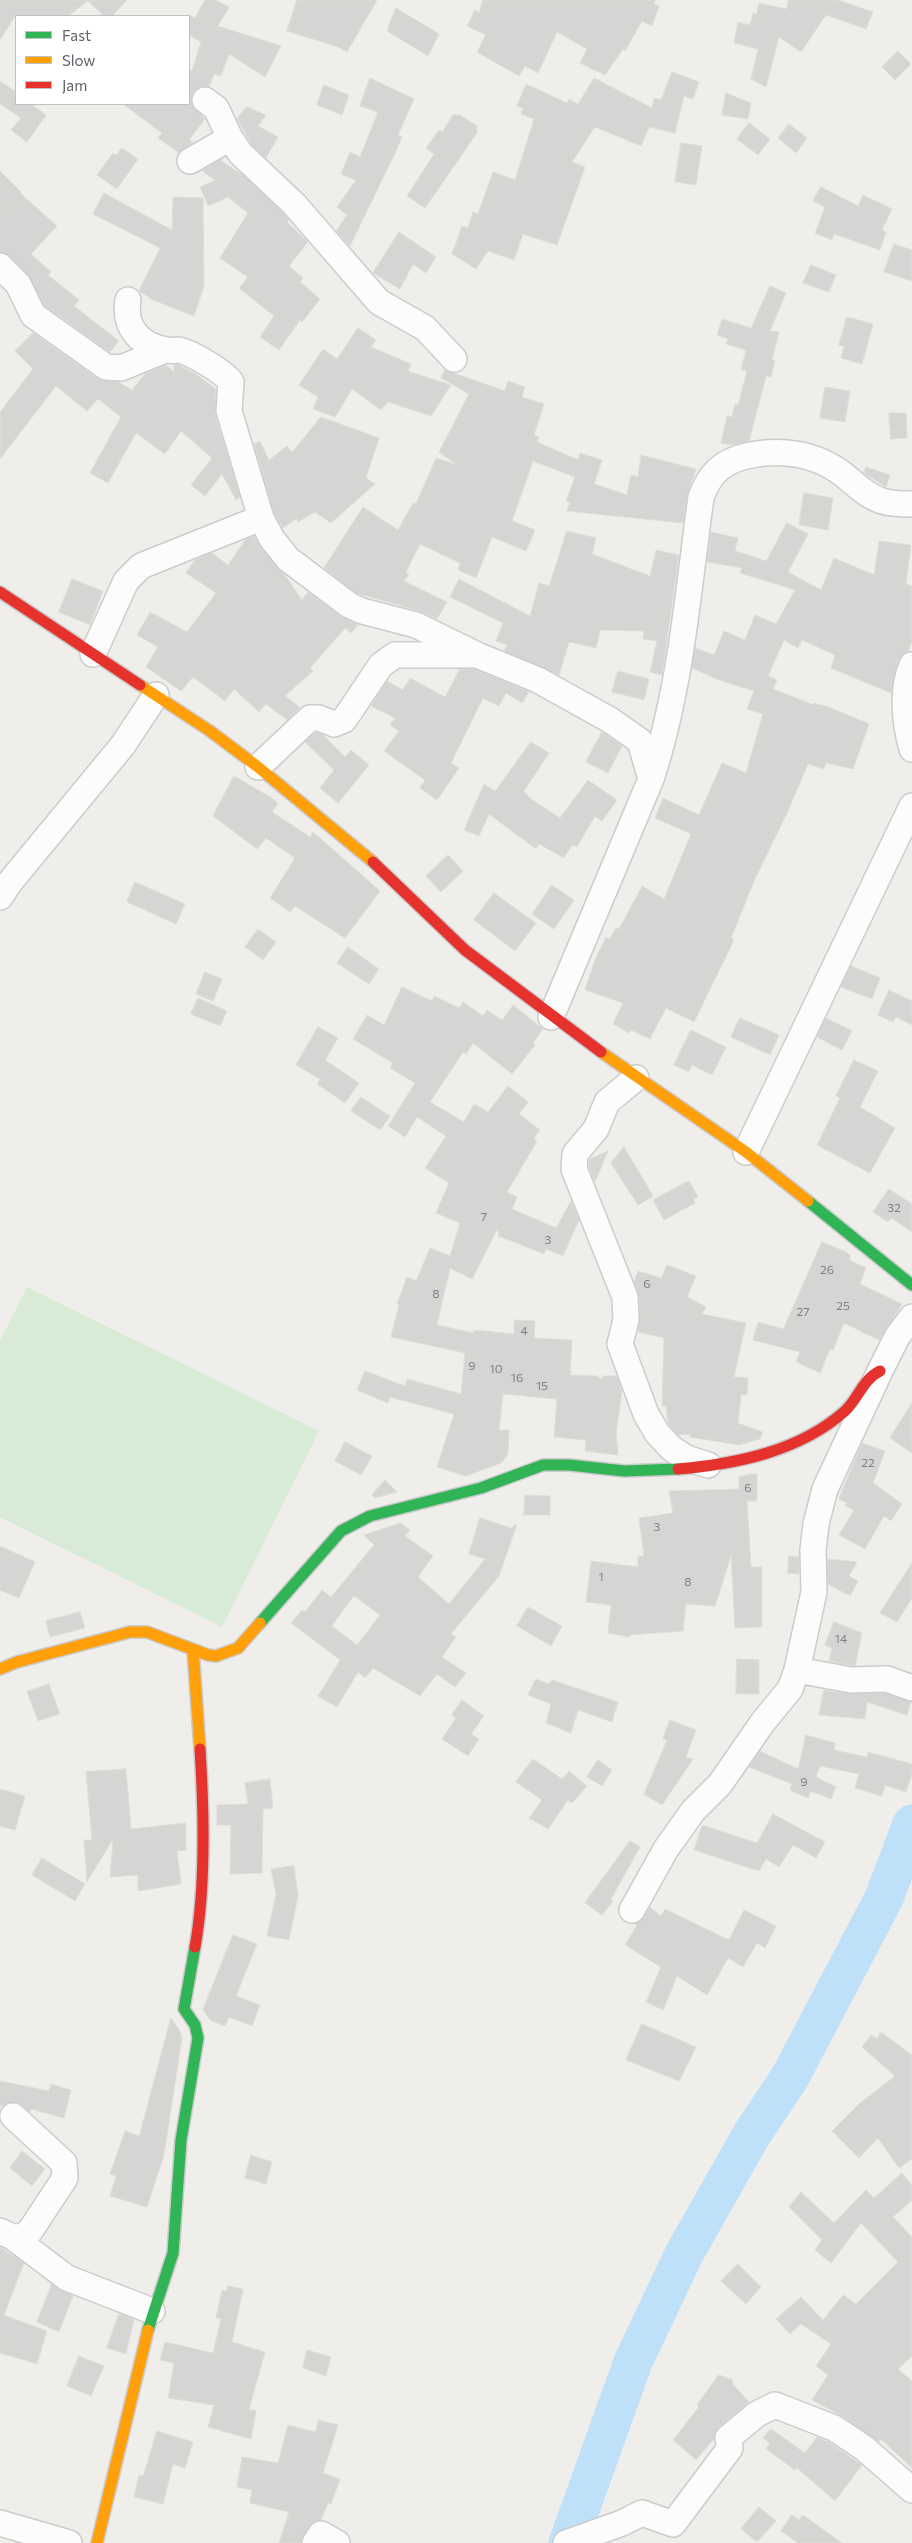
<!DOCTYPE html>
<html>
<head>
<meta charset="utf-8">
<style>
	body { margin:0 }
	#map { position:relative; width:912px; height:2543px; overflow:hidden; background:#efeeea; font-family:Commissioner,sans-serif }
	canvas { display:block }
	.legend { position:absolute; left:15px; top:15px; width:175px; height:90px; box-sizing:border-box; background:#fff; border:1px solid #bfc1c3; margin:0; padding:6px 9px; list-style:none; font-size:15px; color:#5f6368 }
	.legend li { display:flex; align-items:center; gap:10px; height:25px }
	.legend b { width:25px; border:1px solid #bfc1c3 }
</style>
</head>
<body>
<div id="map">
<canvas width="912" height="2543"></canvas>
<ul class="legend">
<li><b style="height:6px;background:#30b455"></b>Fast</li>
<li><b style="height:6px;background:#ff9f0a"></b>Slow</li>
<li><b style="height:6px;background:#e5322d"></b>Jam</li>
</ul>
</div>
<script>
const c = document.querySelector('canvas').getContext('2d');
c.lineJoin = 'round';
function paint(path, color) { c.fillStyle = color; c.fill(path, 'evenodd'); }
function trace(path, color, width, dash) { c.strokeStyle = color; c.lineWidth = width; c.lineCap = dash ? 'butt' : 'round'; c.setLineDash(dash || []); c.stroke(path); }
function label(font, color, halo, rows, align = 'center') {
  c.font = font + ' Commissioner,sans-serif'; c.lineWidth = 5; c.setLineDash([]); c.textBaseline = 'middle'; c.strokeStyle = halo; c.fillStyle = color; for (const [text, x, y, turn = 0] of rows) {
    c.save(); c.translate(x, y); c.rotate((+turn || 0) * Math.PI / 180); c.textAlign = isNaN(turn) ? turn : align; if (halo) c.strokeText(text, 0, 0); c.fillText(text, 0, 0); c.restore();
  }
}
const green = new Path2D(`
	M27,1287L319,1431L222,1627L0,1517V1341Z`);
const river = new Path2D(`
	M568,2543L633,2362L684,2254L752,2134L790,2077L884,1898L912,1824`);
const building = new Path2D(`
	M0,0H127L112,16H104L88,1L68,16H15L0,40Z
	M205,0H216L229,7L218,26L281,46L265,77L229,54L221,76L214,74L209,87H200L193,92L192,105L205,119L189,140L193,142L179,153L158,138L162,133L123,104H189V70L192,71L201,42L189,35V15L195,18Z
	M297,0H377L347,52L338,47L287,31Z
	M483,0H655L654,4L659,6L652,26L642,21L625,51L623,49L605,75L580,63L587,49L557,32L538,73L525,66L519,76L477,52L486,35L467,26L475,10L479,13Z
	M789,0H838L873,12L866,29L826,15L801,52L779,37L766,87L751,79L758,49L734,43L738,22L750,25L753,13L757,14L759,3L786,9Z
	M396,8L439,34L428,56L387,31Z
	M898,51L911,64L895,80L882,67Z
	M672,72L699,82L693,99L684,96L675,133L649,127L641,146L595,127L572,162L585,167L557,245L523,234L514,260L488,251L476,269L452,254L462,226L468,228L473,212L478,214L493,172L515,180L534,119L521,114L523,108L517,106L526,84L567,103L569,99L578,104L594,78L652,108L654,98L661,100Z
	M370,78L414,99L398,135L402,137L395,153L350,246L336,231L347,215L337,207L356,180L341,174L350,152L360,157L378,112L360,106Z
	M0,81L16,92V104H31L46,115L27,142L11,130L21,118L0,104Z
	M324,85L349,95L342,115L317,105Z
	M726,93L751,103L748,119L722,115Z
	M247,107L266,115L258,126L278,137L266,158L252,145L237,119Z
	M453,115H460L477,126V133L425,208L407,196L434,154L426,148L439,130L442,132Z
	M749,123L770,139L758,155L737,139Z
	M789,124L807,138L796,153L778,138Z
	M681,143L702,146L696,185L675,182Z
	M122,148L138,159L117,189L97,175L113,153L116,155Z
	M220,160L244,176L284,214L289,220L287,222L308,242L289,266L303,278L300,282L320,299L302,322L300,320L279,350L260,337L274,316L239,288L248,277L220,258L248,213L228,197L208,206L200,187L215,180L202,171Z
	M0,171L21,192L20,193L57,226L31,254L51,272L48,275L79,300L74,306L119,341L110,352L44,305L28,274L10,256L0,252Z
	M821,187L858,206L863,195L892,209L882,230L886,232L880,250L834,234L832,240L815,233L825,207L813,201Z
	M104,193L172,230L173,197L203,198L204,286L194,316L153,300L139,291L160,248L93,214Z
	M399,232L436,257L426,273L413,264L400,289L373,273Z
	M894,244L912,250V281L884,272Z
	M811,265L836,275L829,292L803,283Z
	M770,286L786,293L770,331L779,332L772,360L775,361L771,377L766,376L749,441L732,445L721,443L727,416L732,417L735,404L738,405L747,371L741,370L746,350L726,344L728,339L717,335L722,319L751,328Z
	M847,317L873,324L862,364L841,358L844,346L839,345Z
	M358,328L376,340L371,347L411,364L408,371L451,385L431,416L388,402L381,410L352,389L335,417L313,409L318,397L299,385L323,349L337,359Z
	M33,333L98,379L118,382L132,390L145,374L166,365L174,372V365L177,364L196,374L216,389L215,415L240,497L236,500L222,474L205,496L191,485L212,458L181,431L165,454L136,433L108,483L90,473L121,417L98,399L87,411L56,386L0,459V412L33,369L15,351Z
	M445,370L505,391L508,381L525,387L522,397L544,404L534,435L539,437L537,442L578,460L580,453L602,460L594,484L627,495L631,475L638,477L641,455L696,469L687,495L683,523L567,511L570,502L566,501L575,477L533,461L512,521L535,530L526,551L492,537L476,578L458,570L460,563L420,544L406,572L409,574L404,581L447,602L437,619L420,611L356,593L324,568L363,507L398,530L413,503L416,504L436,458L457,465L439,452L469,394L441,378Z
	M825,387L850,391L845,422L820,418Z
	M889,413H906L907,438L891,439Z
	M321,417L379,438L366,478L375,484L331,523L315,512L298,522L296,519L283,528L274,513L254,444L260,441L269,460L287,446L292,452Z
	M866,467L890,475L886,487L864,473Z
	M804,493L833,498L828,530L799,525Z
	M787,523L808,534L788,572L821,590L834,558L874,575L879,541L911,545L906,584L912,586V642L908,651L898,660L891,693L831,668L835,655L802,640L798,648L784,640L768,676L777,680L773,689L814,705V703L831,708L869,724L853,769L826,763L824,769L808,764L787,813L755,879L731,938L734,940L694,1022L666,1008L650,1039L631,1030L629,1033L613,1024L623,1003L585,990L595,960L606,937L610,939L616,928L619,929L642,886L664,899L691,834L655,818L663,798L699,815L722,763L746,773L763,714L747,709L754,691L719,680L692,668L695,648L714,655L724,631L745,640L755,615L776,624L795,590L740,573L742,568L707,562L711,532L738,538L735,551L766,561Z
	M567,531L596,538L592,554L650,576L656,550L679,555L662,675L650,672L657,641L643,639L644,631L600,630L596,648L569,642L559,675L504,651L507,645L496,641L503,623L450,597L459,579L530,616L539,583L549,586Z
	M254,536L261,548L284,574L302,600L308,592L341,617L358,625L351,633L345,628L310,668L313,671L285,696L300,707L287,720L266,704L259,712L234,689L225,701L193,677L181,691L146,667L158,647L137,635L150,612L187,632L216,593L186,573L195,560L212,553L228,565L246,539Z
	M72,579L103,591L90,625L59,612Z
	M460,669H474L529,692L522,703L506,693L499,706L483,698L451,763L459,768L437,800L420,788L425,780L384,751L399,731L390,725L395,718L371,706L387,681L403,690L410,678L445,697Z
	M618,671L649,679L644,700L612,692Z
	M316,732L323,735L345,757L351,750L369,765L338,803L320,788L334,770L305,742Z
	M602,732L622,746L608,773L586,762Z
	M531,742L549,753L524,791L531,799L560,818L588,780L617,800L602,821L595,816L577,847L572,845L564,858L539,844L536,849L489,814L479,836L464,830L484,784L495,791Z
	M234,776L272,798L278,803L272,812L310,837L313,832L380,891L345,938L295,906L290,912L270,898L295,858L266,838L257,849L213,816Z
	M448,855L463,871L441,892L426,876Z
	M135,882L185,904L176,924L127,902Z
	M552,885L574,900L554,929L532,914Z
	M494,893L536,923L515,951L474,920Z
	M258,929L276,942L263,960L245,947Z
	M348,947L379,969L369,984L337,963Z
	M851,966L880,978L872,999L841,987Z
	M205,972L222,979L213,1001L196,994Z
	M402,987L432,1001L434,996L459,1008L463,1002L483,1016L487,1010L502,1020L513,1005L543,1029L533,1043L535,1045L512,1074L473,1043L466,1054L463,1052L430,1102L464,1122L474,1104L488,1112L508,1086L528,1102L519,1114L540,1130L534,1138L537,1141L507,1192L517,1197L512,1209L556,1228L571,1201L579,1220L563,1256L546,1249L544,1254L499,1236V1238L498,1228L472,1279L450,1268L437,1325L474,1333V1330L514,1334V1320L535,1321L534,1338L572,1340L570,1375L597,1376L602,1379L603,1376H617L622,1391L616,1433L618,1455L585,1451L586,1440L554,1437L557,1399L503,1394L499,1430H509L508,1454L501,1463L466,1476L437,1467L454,1414L390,1397L388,1403L357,1390L365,1371L405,1386L407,1379L461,1394L465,1353L391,1337L399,1304H397L407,1277L416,1281L430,1248L450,1256L460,1223L436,1213L449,1183L425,1168L446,1136L417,1117L405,1137L388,1126L415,1083L390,1068L393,1063L353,1039L367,1015L384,1025Z
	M889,990L912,1001V1025L896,1017L893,1022L878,1015Z
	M198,998L227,1011L220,1026L191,1014Z
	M740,1018L779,1035L770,1055L731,1037Z
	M826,1018L852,1031L842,1050L817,1037Z
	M318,1027L338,1038L325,1060L359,1083L345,1103L317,1084L320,1079L296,1065Z
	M691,1030L726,1047L712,1075L692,1065L689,1072L674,1065Z
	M854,1060L878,1071L860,1107L895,1128L870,1173L817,1145L840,1098L836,1096Z
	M361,1097L390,1116L380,1130L351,1111Z
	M624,1147L653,1196L638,1205L611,1163Z
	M608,1151L595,1182L589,1167V1160Z
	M689,1181L698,1197L693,1199L695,1203L664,1220L653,1200Z
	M889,1189L912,1204V1232L891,1218L888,1222L873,1212Z
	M822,1242L846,1252L851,1256L849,1260L866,1268L860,1284L902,1304L879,1340L844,1323L833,1350L830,1349L820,1373L796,1362L800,1352L753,1340L758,1322L783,1329Z
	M667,1265L696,1276L687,1297L706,1307L702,1314L746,1323L734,1377L748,1378L747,1395H741L738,1423L763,1432L760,1439L739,1445L690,1437V1434L678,1435L668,1423L666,1406H662L664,1338L638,1332L640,1319L639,1296L634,1282L638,1271L661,1278Z
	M912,1403V1453L890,1438Z
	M345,1442L372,1456L361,1475L335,1461Z
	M862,1443L885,1451L873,1483L902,1504L891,1521L884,1516L865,1549L839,1535L854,1510L845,1506L847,1503L839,1499Z
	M751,1474H757V1501H747L751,1567H762V1627L735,1628L731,1556L715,1606L686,1604L683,1631L630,1635V1637L608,1633L611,1605L586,1602L591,1561L638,1567V1556H644L639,1518L673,1513L669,1491L739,1489V1477Z
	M385,1480L397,1492L375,1498L372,1495Z
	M525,1495L550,1496V1515H524Z
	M480,1518L511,1528L517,1524L499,1576L451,1634L456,1637L442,1657L466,1673L455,1687L437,1674L420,1696L373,1668L365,1678L358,1672L337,1707L318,1696L340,1660L291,1623L302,1610L305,1612L322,1590L331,1597L374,1545L364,1535L401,1523L410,1530L405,1536L433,1556L418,1577L449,1604L485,1559L469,1554ZM354,1596L380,1615L357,1645L332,1626Z
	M0,1546L35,1562L19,1598L0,1590Z
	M789,1556L799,1557V1574L788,1573Z
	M828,1559L857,1562L849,1576L858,1581L850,1596L828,1584Z
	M912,1563V1598L897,1622L880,1613Z
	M528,1607L562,1626L551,1646L517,1626Z
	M80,1612L85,1628L50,1637L46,1621Z
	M834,1622L862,1633L855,1666L829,1661L832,1648L825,1645Z
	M737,1659L759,1660V1694H736Z
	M536,1679L549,1684L552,1680L618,1702L612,1722L578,1710L571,1733L546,1723L551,1704L528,1695Z
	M49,1684L60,1714L38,1721L27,1692Z
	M824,1690L851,1694L885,1693L911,1702L907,1715L867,1702L865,1719L819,1715Z
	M462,1700L484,1716L471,1734L479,1739L468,1756L442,1739L456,1718L452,1715Z
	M670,1720L696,1730L686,1757L693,1759L662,1805L644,1794L667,1740L663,1739Z
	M806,1735L835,1743L834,1750L867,1757L868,1752L912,1764V1774L906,1792L885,1785L882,1796L855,1788L859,1774L820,1766L816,1777L836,1787L831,1799L811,1791L808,1798L790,1790L792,1784L749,1767L760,1751L798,1769Z
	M533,1759L562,1779L569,1771L587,1786L572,1803L568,1800L548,1829L529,1818L542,1800L516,1782Z
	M598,1760L612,1770L602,1786L587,1777Z
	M126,1769L131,1829L186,1823V1850L177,1851L181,1884L138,1891V1875L110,1877L113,1839L87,1882L84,1840H92L86,1772Z
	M270,1779L273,1808L263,1809L262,1873L230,1874L231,1825H217V1805L248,1804L245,1783Z
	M0,1789L25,1796L15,1830L0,1826Z
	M773,1814L825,1842L816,1858L793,1845L779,1867L766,1859L759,1871L694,1850L702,1825L757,1843Z
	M630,1841L640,1847L611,1899L613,1901L602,1915L585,1903Z
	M42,1858L85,1884L75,1901L32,1875Z
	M294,1866L298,1896L289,1940L267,1936L276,1894L271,1869Z
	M650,1907L661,1916L665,1909L729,1940L744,1910L776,1926L765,1948L757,1943L743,1967L728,1958L707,1995L677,1976L663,2010L646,2002L661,1967L625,1945L637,1925L635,1924L644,1917Z
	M233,1935L257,1944L236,1996L260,2005L252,2026L229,2017L225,2026L210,2020L203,2010Z
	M171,2018L180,2031L182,2038L164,2155L147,2207L110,2196L116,2176L110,2174L125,2131L139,2136Z
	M642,2024L696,2047L679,2081L626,2060Z
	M881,2032L912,2055V2159L899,2168L878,2138L859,2158L832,2131L859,2104L895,2076L862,2047L871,2035L877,2039Z
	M0,2081L49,2091L51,2084L71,2090L64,2118L31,2109L30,2112L16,2102L0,2106Z
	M22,2151L45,2169L32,2186L10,2168Z
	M251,2155L272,2162L266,2184L245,2178Z
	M902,2173L912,2185V2200L893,2217L912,2237V2356L898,2369L912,2381V2468L881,2439L879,2442L842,2416L812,2400L828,2375L816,2366L831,2344L801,2324L790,2334L776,2319L801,2297L823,2320L843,2295L856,2304L898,2262L861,2223L831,2263L815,2250L822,2240L789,2207L801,2192L834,2223L866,2190L874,2198Z
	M0,2247L24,2263L4,2315L47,2331L37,2364L0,2353Z
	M738,2264L761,2287L746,2304L721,2281Z
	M52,2284L73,2296L59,2332L37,2322Z
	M228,2286L243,2289L232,2342L265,2352L249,2409L256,2411L251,2439L208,2427L214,2405L168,2398L174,2363L160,2360L165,2342L213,2353L221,2319L216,2318L222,2290L227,2291Z
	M119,2314L134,2319L126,2354L107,2348Z
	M307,2350L331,2357L326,2376L303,2368Z
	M79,2356L104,2366L91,2396L67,2386Z
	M719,2375L733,2380L732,2383L749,2402L719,2427L714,2439L696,2460L673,2440L699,2407L697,2405Z
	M319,2420L338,2425L323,2473L340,2479L331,2504L328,2503L321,2520L309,2526L301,2543H279L289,2512L250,2503L252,2490L237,2487L242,2457L278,2463L288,2425L315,2432Z
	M771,2429L805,2453L817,2437L827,2441L862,2465L835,2501L796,2467L795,2470L766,2449L770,2443L763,2438Z
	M157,2431L193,2442L185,2468L173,2464L163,2504L134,2497L139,2475L143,2476Z
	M759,2507L776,2521L757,2542L741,2529Z
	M792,2515L799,2520L803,2515L842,2543H798L781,2531Z`);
const street = new Path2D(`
	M205,100L216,108L230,138L241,154L294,204L379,302L425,328L454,359
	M190,161L230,138
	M0,266L18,284L33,315L106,367L121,368L165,350
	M128,300C123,328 141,346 167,350C171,351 175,350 179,350C190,352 226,373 231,382L229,411L261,518L272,539L288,559L349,605L362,611L416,625L477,655
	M93,654L126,581L141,566L261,518
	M912,665C901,690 905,724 912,749
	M258,767L310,718H319L334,724L344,720L381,665L395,655H477L538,680L610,720L640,741L651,779
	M0,897L10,882L123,745L156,695
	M551,1017L651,779C681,688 688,592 701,497C710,473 722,462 746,456C780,448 816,453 844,475C856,485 867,496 882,501C891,504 902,504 912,504
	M636,1078L607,1102L596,1129L575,1154L574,1169L625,1297L626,1320L620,1344L646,1414L657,1433L671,1448L686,1458L708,1465
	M746,1152L912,806
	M797,1670L851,1680L887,1679L912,1688
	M632,1910L666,1849L693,1811L720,1784L763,1722L790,1689L797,1670L814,1592L813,1550L816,1524L825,1489L880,1371L897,1337L912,1317
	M0,2231C13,2238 18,2240 30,2231L65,2178L64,2163L13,2116
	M14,2238L67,2278L152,2311
	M0,2523L69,2543
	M315,2543L321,2534L337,2543
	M566,2543L622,2523L642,2513L673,2524L730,2448L728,2438L757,2414L775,2405L834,2428L864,2448L912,2490`);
const fast = new Path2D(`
	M808,1201L912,1285
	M260,1623L341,1531L370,1516L481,1488L543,1465H569L624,1471L678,1469
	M148,2330L173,2253L181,2140L198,2038L195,2025L184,2009L195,1947`);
const slow = new Path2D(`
	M140,685L210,731L258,767L373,862
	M601,1052L746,1152L808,1201
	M193,1650L200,1749
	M0,1669L17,1662L130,1632H147L208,1655L216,1656L238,1648L260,1623
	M97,2543L148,2330`);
const jam = new Path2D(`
	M0,592L140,685
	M373,862L465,950L601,1052
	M678,1469C737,1464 800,1451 845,1411C859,1398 862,1380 880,1371
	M195,1947C206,1886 204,1811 200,1749`);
const numberNames = [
	["32",894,1208],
	["7",484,1217],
	["3",548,1240],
	["26",827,1270],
	["6",647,1284],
	["8",436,1294],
	["25",843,1306],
	["27",803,1312],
	["4",524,1331],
	["9",472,1366],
	["10",496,1369],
	["16",517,1378],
	["15",542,1386],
	["22",868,1463],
	["6",748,1488],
	["3",657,1527],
	["1",601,1577],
	["8",688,1582],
	["14",841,1639],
	["9",804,1782]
];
paint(green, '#d8ebd6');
trace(river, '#bfe0f9', 39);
paint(building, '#d6d5d3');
trace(building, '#deddd9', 1);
trace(street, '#cbcccc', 28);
trace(fast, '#cacacb', 14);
trace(slow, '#cacacb', 14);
trace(jam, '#cacacb', 14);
trace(street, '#fdfcfc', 25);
trace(fast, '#30b455', 11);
trace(slow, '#ff9f0a', 11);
trace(jam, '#e5322d', 11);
label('12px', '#7e8184', null, numberNames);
</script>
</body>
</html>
